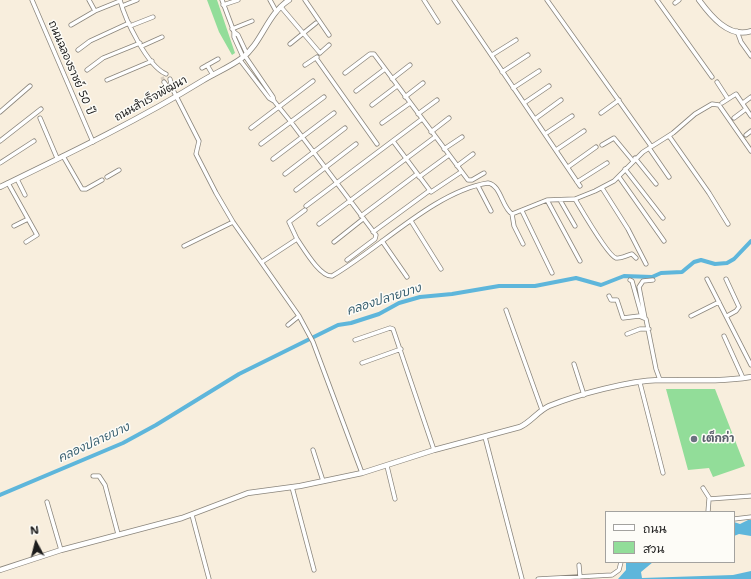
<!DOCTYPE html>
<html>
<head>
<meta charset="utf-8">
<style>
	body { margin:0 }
	#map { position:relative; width:751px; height:579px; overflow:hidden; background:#f8eedd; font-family:"Shantell Sans","Playpen Sans Thai",sans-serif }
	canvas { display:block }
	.legend { position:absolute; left:605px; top:511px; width:130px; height:52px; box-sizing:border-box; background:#fdfcf7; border:1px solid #a3a29f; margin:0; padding:5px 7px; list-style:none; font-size:12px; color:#1c1c1c }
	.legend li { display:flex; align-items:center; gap:8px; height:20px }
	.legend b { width:20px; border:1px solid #a3a29f }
	.north { position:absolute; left:16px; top:523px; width:40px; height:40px; -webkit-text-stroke:3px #fdfcf7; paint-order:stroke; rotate:353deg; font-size:11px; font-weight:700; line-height:16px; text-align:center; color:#1c1c1c }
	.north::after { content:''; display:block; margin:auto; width:14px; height:18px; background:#1c1c1c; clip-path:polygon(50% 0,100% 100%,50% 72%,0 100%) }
</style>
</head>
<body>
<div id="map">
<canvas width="751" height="579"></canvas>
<ul class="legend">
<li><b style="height:5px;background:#fff"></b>ถนน</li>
<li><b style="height:11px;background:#92dd99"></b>สวน</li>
</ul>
<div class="north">N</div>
</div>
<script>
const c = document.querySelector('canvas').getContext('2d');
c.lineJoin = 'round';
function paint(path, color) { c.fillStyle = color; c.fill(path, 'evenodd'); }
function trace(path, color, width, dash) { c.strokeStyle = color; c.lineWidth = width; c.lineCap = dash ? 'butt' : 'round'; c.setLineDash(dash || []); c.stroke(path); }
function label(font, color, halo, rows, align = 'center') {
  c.font = font + ' "Shantell Sans","Playpen Sans Thai",sans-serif'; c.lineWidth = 3; c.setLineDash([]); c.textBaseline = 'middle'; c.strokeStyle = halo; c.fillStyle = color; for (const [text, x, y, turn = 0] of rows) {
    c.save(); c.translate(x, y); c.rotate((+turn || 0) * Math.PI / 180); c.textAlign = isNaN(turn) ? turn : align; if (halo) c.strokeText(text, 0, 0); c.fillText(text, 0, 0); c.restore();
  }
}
const green = new Path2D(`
	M207,0H217L235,53L232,55L219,32Z
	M666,389H715L745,466L713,477L709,468L688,470Z`);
const water = new Path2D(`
	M748,520H751V536L739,534L734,536V522L740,524Z
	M626,562H653L641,572L642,578L733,575L751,571V579H618L626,570Z`);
const canal = new Path2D(`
	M0,495L123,443L156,425L239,374L338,325L351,323L379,314L399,303L420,297L452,294L499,286H535L576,278L601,285L624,276L652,277L661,273L682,272L694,262L701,260L715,264L727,263L734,259L751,241`);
const minorTunnel = new Path2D(`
	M162,77L164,82`);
const minor = new Path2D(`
	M32,0L93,142
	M89,0L95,11
	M120,0C125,19 147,66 166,74
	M222,0L234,32V37L243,57
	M270,0L276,11
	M305,0L329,35
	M424,0L438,22
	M454,0L580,186
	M547,0L651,146
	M657,0L712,77
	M675,3L679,0
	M223,5L238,0
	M122,6L137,0
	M281,7L320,53L329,45
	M71,25L95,11L120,1
	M130,26L153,17
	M232,29L252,21
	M737,31L741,42L751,56
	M234,32L238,35L247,54
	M290,44L316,23
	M142,46L162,37
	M78,50L90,41L129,23
	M492,55L516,40
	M245,56L273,97L274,101
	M316,58L377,144
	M240,60L269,98L274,101L291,122L376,235L375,239L347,260
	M207,65L213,75
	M305,65L317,57
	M202,68L218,59
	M87,70L103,58L140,43
	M502,72L528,55
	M345,73L370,54H374L468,180H472L484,173
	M170,79L172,88L199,141L196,154L216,193L233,222L299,316L313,342L362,473
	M392,79L410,65
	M107,80L152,61
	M164,82L167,86L171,87
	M717,82L728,99
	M513,88L539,71
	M356,91L385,69
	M405,97L423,83
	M524,103L549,86
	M722,103L736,94L751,116
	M743,103L751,97
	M372,105L397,86
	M0,112L30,86
	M601,113L619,100
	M418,114L437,100
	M40,118L57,158
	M734,118L746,109
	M535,119L561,100
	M382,123L410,103
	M251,128L313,81
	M431,132L449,118
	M545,134L572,116
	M746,135L751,131
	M669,136L709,193L728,224
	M0,141L41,109
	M393,141L431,192L461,172
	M261,144L324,97
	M602,145L614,138L633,161
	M649,148L669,177
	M444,149L462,137
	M556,150L584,131
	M63,156L82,189H86L102,180
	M635,158L656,184
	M273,159L334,113
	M0,163L34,141
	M457,166L473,154
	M568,167L596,147
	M625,169L663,218
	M285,174L345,128
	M107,177L119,170
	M419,177L449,155
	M619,177L664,241
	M17,179L25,195
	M577,182L607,163
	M8,183L37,235L26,242
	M478,186L491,211
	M602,188L628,229L646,264
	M296,190L356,144
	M575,199L595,191L614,181L643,152L673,133L695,114L712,104L719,105L751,151
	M547,200L580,261
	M560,200L575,226
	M306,206L422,119
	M522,211L552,273
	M512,214L514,226L523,244
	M361,216L417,174
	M411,221L441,269
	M319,224L435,137
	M14,226L28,219
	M373,232L429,191
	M297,239L289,222L305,210
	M382,241L407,277
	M334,242L363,219
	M184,246L233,222
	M262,262L297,239C304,249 320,277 332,276C379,249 435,191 488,183C501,185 502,208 512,214L547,200L575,199C581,209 608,256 616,258C621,259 627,255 632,254L636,258
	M707,279L751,365
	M726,279L739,307L736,311L727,316
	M630,280L632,281L642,317
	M609,296L611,300H617L623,318L639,316L646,319L656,369L660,380
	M506,310L542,410
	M691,316L719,302
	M645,318L639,287L643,281L653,280
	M288,325L299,316
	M627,334L640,329H649
	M724,336L743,378
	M355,340L390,328L393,329L434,450
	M362,363L401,349
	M574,364L584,395
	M640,383L663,473
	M485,437L522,579
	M313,450L323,481
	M387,466L395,499
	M93,476H99L105,485L118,534
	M292,487L314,570
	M703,488L710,499
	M47,502L61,550
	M708,512L709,499L751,496
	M192,515L209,579
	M734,519L751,517
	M579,565L580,577
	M538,579L612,575L619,570L621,562`);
const tertiary = new Path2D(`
	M699,0C710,15 729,39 751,31
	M0,187C68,154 137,121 202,81C215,73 230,67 242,58C262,43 267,14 289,0
	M0,570L61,550L182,518L248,493L300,486L362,473L434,450L520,427C531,422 538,411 549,406C579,394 628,381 659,380C690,380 720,382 751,377`);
const markers = [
	[694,439,4,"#6b7280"]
];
const streetNames = [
	["ถนนฉลองราชย์ 50 ปี",71,68,67],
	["ถนนสำเร็จพัฒนา",151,99,-29]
];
const worshipNames = [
	["เต็กก่า",702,439]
];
const waterNames = [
	["คลองปลายบาง",384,300,-18],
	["คลองปลายบาง",94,443,-25]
];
paint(green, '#92dd99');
paint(water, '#5eb6db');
trace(canal, '#5eb6db', 4);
trace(minorTunnel, '#d7cec0', 3.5, [3.5, 2]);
trace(minor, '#8a857c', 5);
trace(tertiary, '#8a857c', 6);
trace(minor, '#fff', 3.5);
trace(tertiary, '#fff', 4.5);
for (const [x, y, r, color] of markers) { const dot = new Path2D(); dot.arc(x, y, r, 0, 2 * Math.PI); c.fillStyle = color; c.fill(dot); trace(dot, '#fdfcf7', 1.5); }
label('11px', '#1c1c1c', '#fdfcf7', streetNames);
label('bold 11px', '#5b616d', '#fdfcf7', worshipNames, 'left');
label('italic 12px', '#3a6172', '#fdfcf7', waterNames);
</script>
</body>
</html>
